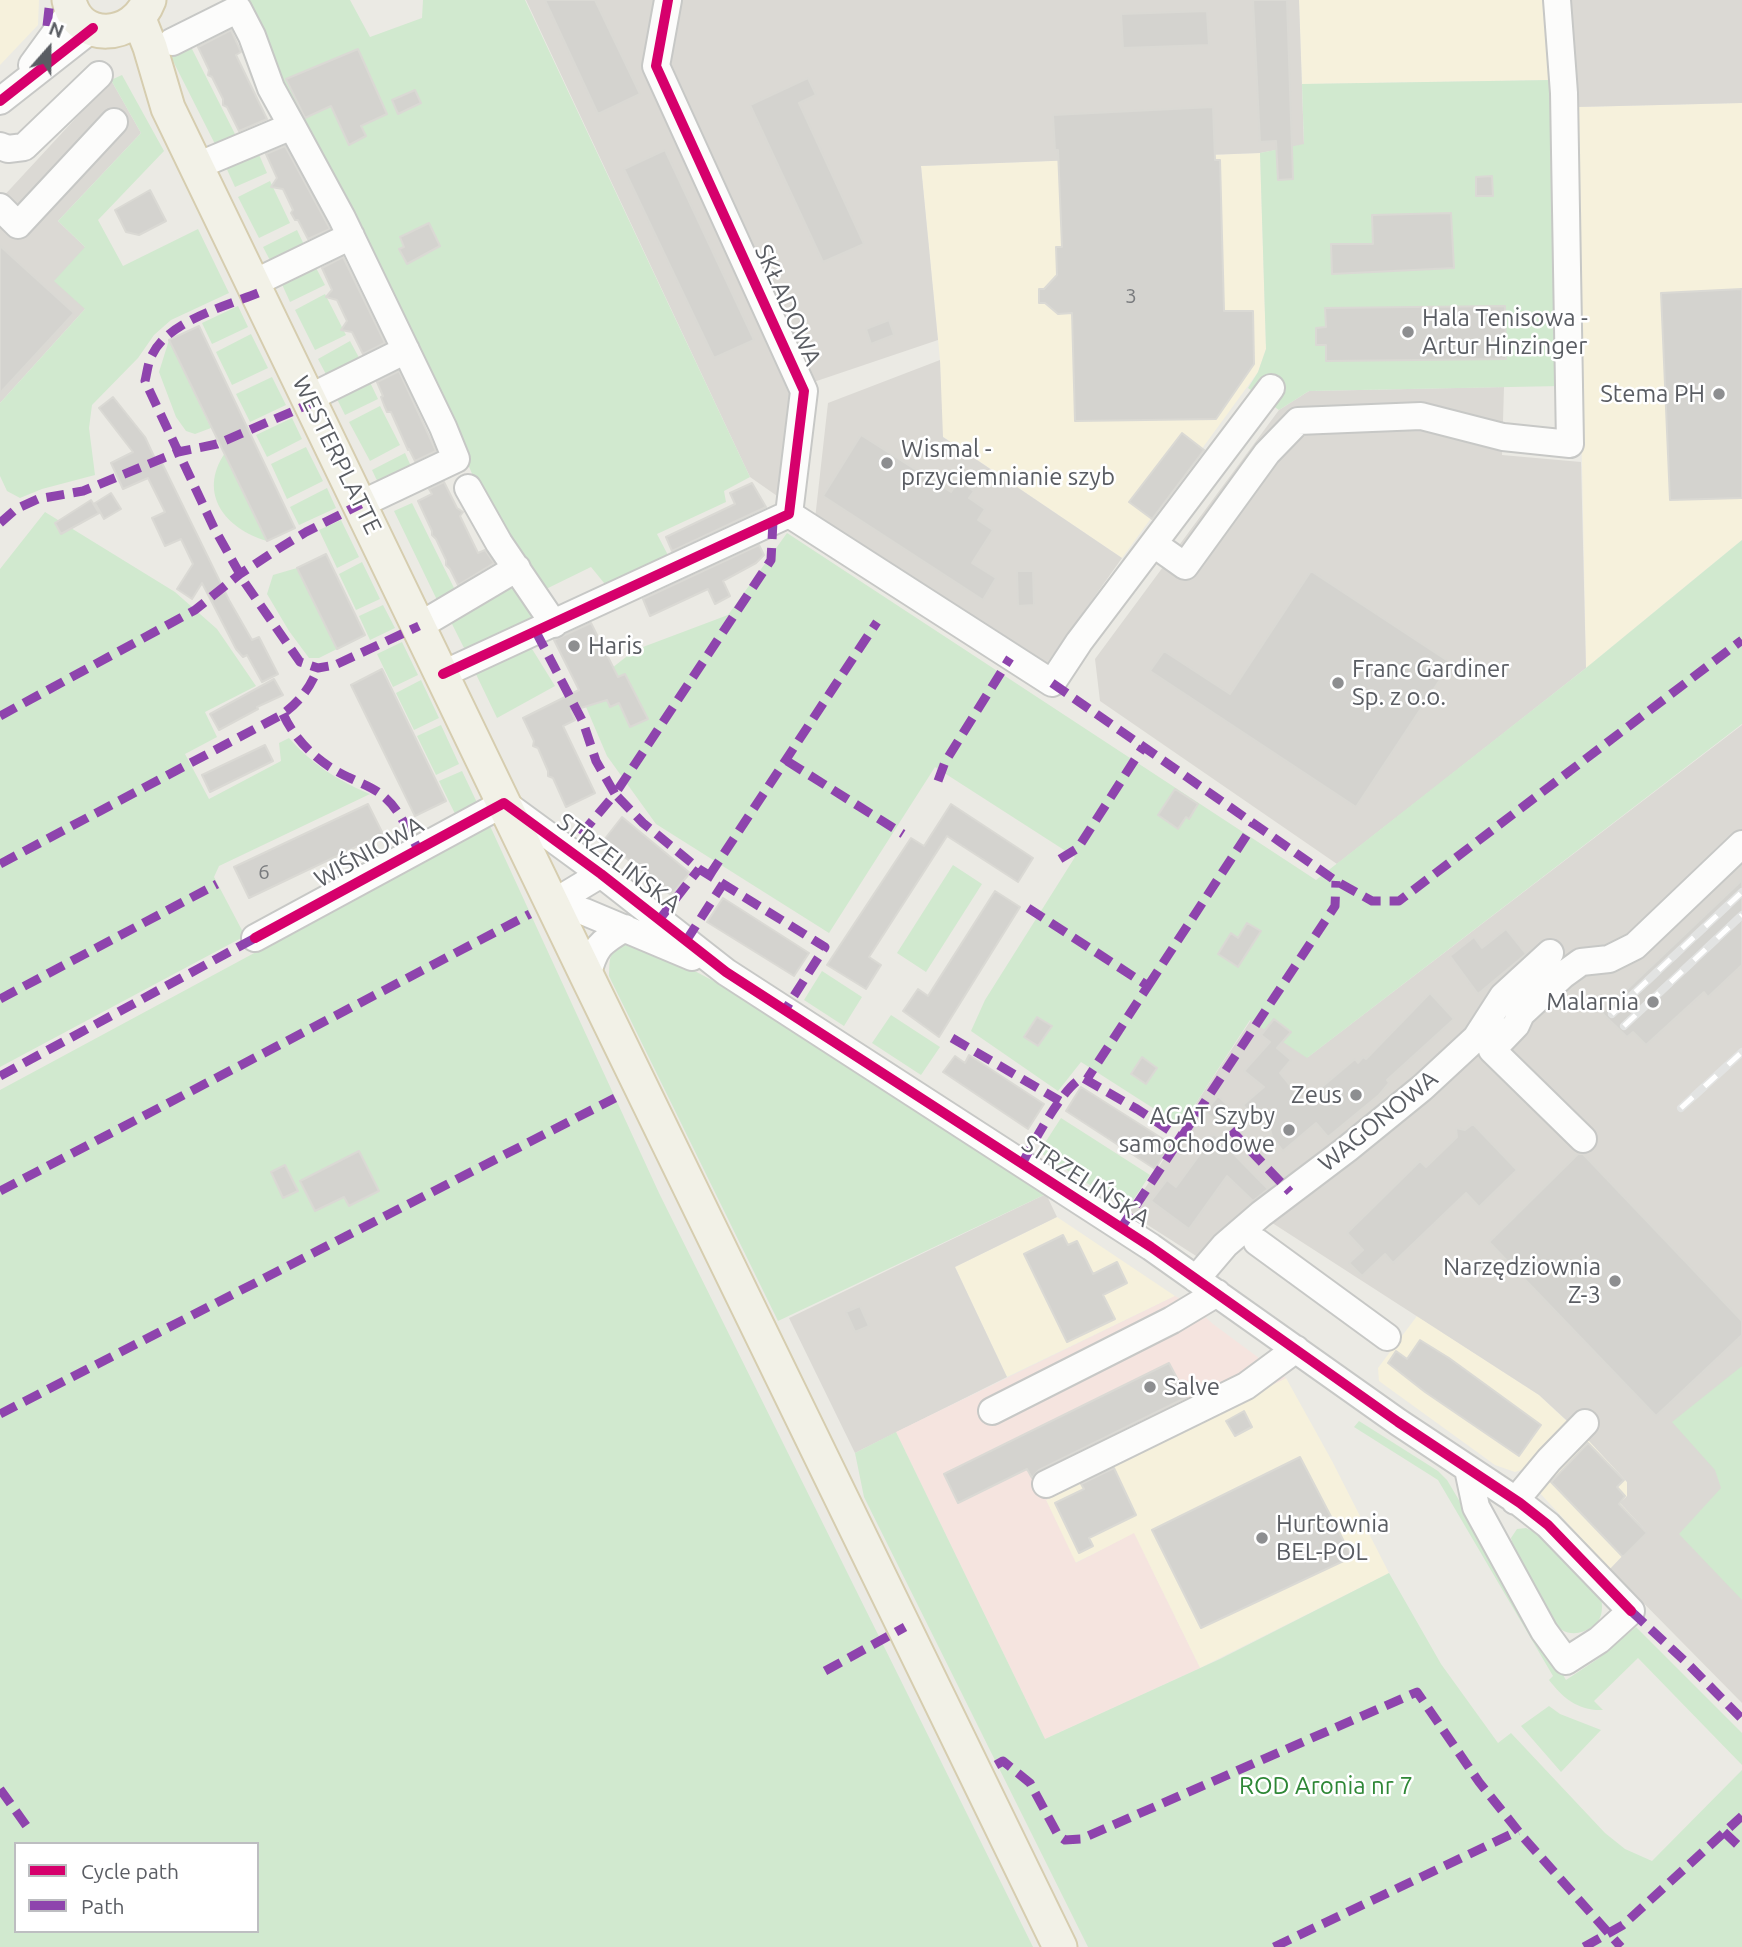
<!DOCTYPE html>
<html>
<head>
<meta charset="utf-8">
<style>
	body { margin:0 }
	#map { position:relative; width:1742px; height:1947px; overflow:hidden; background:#ebeae4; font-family:Ubuntu,sans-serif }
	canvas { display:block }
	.legend { position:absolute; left:14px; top:1842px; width:245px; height:91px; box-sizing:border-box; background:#fff; border:2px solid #bdbec1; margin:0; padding:9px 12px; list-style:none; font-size:21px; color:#5a5d63 }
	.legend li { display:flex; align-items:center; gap:14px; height:35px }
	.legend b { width:35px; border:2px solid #bdbec1 }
	.north { position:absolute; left:14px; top:14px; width:70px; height:70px; -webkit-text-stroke:5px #fff; paint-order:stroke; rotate:21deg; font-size:19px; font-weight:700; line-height:28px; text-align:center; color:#5a5d63 }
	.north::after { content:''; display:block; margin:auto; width:24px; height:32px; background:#5a5d63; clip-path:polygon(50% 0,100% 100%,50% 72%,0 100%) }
</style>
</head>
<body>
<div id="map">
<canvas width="1742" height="1947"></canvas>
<ul class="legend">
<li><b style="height:9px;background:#d6006c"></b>Cycle path</li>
<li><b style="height:9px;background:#8e44ad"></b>Path</li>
</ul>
<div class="north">N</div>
</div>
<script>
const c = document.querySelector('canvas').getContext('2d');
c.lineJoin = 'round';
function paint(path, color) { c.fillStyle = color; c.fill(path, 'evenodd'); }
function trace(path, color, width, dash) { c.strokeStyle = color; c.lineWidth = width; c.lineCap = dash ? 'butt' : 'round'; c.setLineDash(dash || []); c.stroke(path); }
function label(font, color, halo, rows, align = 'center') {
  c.font = font + ' Ubuntu,sans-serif'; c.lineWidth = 5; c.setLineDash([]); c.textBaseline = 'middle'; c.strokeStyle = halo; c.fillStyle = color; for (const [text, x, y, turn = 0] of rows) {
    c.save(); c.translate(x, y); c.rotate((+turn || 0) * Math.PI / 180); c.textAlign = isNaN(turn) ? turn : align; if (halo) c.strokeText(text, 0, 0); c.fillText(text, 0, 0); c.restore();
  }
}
const commercial = new Path2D(`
	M0,0H39L38,25L0,65Z
	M1299,0H1544L1551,80L1302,84Z
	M1742,103V540L1586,668L1576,166L1578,107Z
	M1260,153L1266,349L1258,372L1122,558L942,436L940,360L921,166Z
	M1057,1217L1175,1296L1007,1377L955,1267Z
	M1417,1316L1539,1395L1573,1427L1531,1474L1524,1469L1515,1472L1495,1465L1379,1381L1378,1368Z
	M1286,1378L1332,1461L1389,1573L1200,1668L1134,1534L1075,1563L1046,1500Z
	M1586,1438L1627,1482V1496L1620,1503L1646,1531L1610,1569L1538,1491Z`);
const industrial = new Path2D(`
	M526,0H1299L1304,145L1260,153L921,166L938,340L793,389L780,498L750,477Z
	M1569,0H1742V103L1578,107Z
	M111,80L141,133L58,221L85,247V309L0,403V200Z
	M940,360L943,437L1122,558L1045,666L815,519L828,403Z
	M1504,387L1502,455L1581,462L1586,668L1433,789L1337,864L1100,701L1095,659L1279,410L1309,391Z
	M1742,725V1703L1610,1569L1646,1531L1620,1503L1627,1496V1482L1590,1442L1539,1395L1263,1217L1218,1270L1129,1213L1182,1131L1181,1126L1251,1020L1308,1057Z
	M1046,1194L1057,1217L955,1267L1007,1377L855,1453L789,1318Z`);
const medical = new Path2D(`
	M1175,1296L1191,1304L1213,1324L1286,1378L1046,1500L1076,1563L1134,1533L1200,1668L1045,1739L896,1432Z`);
const green = new Path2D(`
	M244,0H350L370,37L422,18L423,0H525L750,477L724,491L726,502L657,534L671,561L609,589L591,567L544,590L479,490L447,415L277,81Z
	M191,47L236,136L216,146L171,57Z
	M122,75L164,151L98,220L123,266L198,229L229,293L171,320L154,335L138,358L92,405L89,428L95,475L42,489L20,498L7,491L0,476V403L85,309L54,281L85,247L58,221L141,133L111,80Z
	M1551,80L1561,386L1309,391L1279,410L1248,388L1258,372L1266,349L1260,153L1304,144L1302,84Z
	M257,150L267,173L235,187L225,165Z
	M270,181L290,223L259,238L238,197Z
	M297,230L307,251L274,268L263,247Z
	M314,264L325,285L290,302L280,280Z
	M325,294L346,335L315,350L295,310Z
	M238,306L248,327L212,344L202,323Z
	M251,334L268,368L232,385L216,352Z
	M169,340L211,428L195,434L186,431L176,417L159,372Z
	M350,341L363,365L330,382L318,359Z
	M367,376L378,399L345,415L333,391Z
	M272,377L286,405L250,422L236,394Z
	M380,406L400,445L370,461L349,422Z
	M292,418L302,439L267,457L256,435Z
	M306,447L323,481L287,499L271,464Z
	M225,453L267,541C226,529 197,494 225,453Z
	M405,453L414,473L381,489L372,470Z
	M327,488L336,508L299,525L290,507Z
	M412,503L455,590L437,600L394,511Z
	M45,512L175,592L217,629L256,686L205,712L217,737L185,754L209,799L281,761L279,743L289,738C310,763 340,782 370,794L219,866L214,877L245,936L0,1067V569Z
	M341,520L359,557L337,568L319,530Z
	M787,533L1316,880L1586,668L1742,540V724L1307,1058L1250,1020L1181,1126L1081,1062L1058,1091L971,1031L985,1000L1075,857L935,767L829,933L656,824L607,756L580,693L635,650L728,615Z
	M362,562L380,599L356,610L339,574Z
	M297,568L337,649L319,658H309L289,631L267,594L273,575Z
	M512,583L538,622L467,654L449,618Z
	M383,605L395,628L370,640L359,616Z
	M402,642L418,675L393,687L377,654Z
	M529,644L555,686L497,718L474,670Z
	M421,680L439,718L414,730L396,693Z
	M441,725L459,764L436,775L417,736Z
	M462,771L481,811L459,822L439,781Z
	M490,826L659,1193L1033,1947H0V1090ZM16,1844H257V1931H16Z
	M953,865L982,884L926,972L897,953Z
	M627,943L678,962L732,991L1046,1194L778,1321L609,976C610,957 608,951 627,943Z
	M822,971L862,997L844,1026L804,1000Z
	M891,1015L940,1047L921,1075L872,1043Z
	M1061,1118L1150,1175L1127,1209L1039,1152Z
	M1742,1366V1600L1679,1534L1721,1488L1715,1470L1672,1422Z
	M1359,1421L1438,1471L1447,1480L1566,1680L1599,1658L1636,1627L1742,1733V1765L1638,1658L1594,1701L1603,1710C1578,1711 1563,1698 1549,1680L1553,1676L1438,1480L1354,1427Z
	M896,1432L1045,1739L1220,1659L1389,1573L1441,1664L1498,1743L1511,1733L1605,1833L1625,1849L1652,1861L1742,1770V1947H1088L864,1497L855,1453Z
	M1526,1528L1536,1533L1601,1597C1603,1608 1603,1620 1592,1627C1583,1633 1572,1636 1562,1630C1549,1622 1514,1553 1511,1538L1517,1529Z
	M1549,1706L1560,1714L1601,1730L1561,1772L1521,1726Z`);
const building = new Path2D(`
	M545,0H595L640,94L598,114Z
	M1253,0H1287L1293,179L1278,180L1276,141L1260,142Z
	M1207,11L1209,45L1123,48L1121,14Z
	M231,30L241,52L236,55L267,119L239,131L227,107L223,105V99L212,77L208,75L209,70L198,47Z
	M358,49L387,114L361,126L366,136L349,145L331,106L305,118L286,79Z
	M808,78L816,95L799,103L864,244L823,262L750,105Z
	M415,90L421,103L398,114L392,100Z
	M1213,107L1215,160H1220L1224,311H1253L1254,364L1216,419L1075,421L1072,313L1058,314L1045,303H1039V289H1044L1057,275L1056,247H1062L1058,150H1055L1053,115Z
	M285,146L330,229L308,239L298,220H295L291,213L293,210L283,189L271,187L277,178L266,154Z
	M665,150L754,340L714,358L624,169Z
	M1492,176L1493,196H1476V177Z
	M150,190L166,221L139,235L126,232L115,210Z
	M1451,213L1454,268L1332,274L1331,244H1373L1372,215Z
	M429,223L440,246L407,264L399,249L404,247L400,237Z
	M0,246L74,313L0,393Z
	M343,257L385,343L363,354L352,332L341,330L347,321L337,300L326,297L332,290L322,268Z
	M1742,289V498L1670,500L1661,293Z
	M1505,306L1506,359L1326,361V345H1316V328L1326,327L1325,308Z
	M889,320L894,335L871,344L866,329Z
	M199,326L295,528L267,541L169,340Z
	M399,371L436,451L415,461L409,449L408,450L391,412H387L384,405L381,397L383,396L377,382Z
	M113,397L145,437L158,465L162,463L229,600L252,640L259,637L278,674L262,682L247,655L243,657L236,649L202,583L192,599L177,589L193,564L181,539L165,546L152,518L165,512L148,478L123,489L111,463L133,452L99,408Z
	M1182,433L1204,450L1152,519L1129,502Z
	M861,435L951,492L958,481L974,491L969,498L985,509L978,520L993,530L972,563L996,578L983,600L823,496Z
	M444,482L457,508L463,512L460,516L478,553L485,550L494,563L458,585L450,569L446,565V560L436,539L432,535V531L418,501L432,494L429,489Z
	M752,483L766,507L672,551L666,537L735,504L730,493Z
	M111,493L121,509L104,519L95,503Z
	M91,500L99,513L61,534L55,523Z
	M759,545L764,555L756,563L723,581L730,596L715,604L708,589L650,616L643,599Z
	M326,554L365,635L337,649L297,568Z
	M1017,571H1033L1034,605L1018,606Z
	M1311,571L1451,663L1356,807L1150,671L1164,651L1230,694Z
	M591,623L618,677L625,674L648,719L630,727L619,703L610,707L607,700L571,711L575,720L563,726L595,793L566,807L553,778L548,776V771L538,748L533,746L534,741L523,718L579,690L554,640Z
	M382,669L446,801L415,816L351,685Z
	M274,679L283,695L257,707L258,709L219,730L210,714Z
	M265,745L273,761L210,792L202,775Z
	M1175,789L1198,804L1189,819L1186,817L1178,829L1158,815Z
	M368,804L383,834L249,898L234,867Z
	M951,804L1033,858L1018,882L947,836L869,957L881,965L866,989L827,965L911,838L924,846Z
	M622,817L690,873L671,895L604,840Z
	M1742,880V965L1708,997L1704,992L1646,1045L1633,1032L1627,1037L1602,1013Z
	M995,891L1020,907L939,1037L903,1011L918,989L928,996Z
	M723,898L809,953L794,976L707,922Z
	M1247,923L1261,931L1238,967L1218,954L1231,933L1238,938Z
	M1506,929L1526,954L1478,994L1450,956L1474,937L1482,948Z
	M1430,993L1454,1019L1387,1080L1389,1083L1379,1095L1328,1137L1316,1123L1283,1151L1272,1137L1267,1116L1258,1123L1243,1105L1264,1087L1244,1071L1270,1042L1261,1035L1274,1019L1291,1032L1277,1048L1291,1060L1280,1073L1304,1102L1355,1059L1358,1063L1363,1057L1366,1059Z
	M1037,1017L1052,1026L1038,1046L1024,1037Z
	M969,1055L1044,1104L1028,1129L943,1072L955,1056L965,1063Z
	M1142,1057L1157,1068L1146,1084L1131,1074Z
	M1081,1087L1171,1144L1155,1169L1066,1111Z
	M1218,1096L1232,1109L1215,1121L1205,1112Z
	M1473,1124L1517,1170L1479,1207L1466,1193L1393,1263L1385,1254L1362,1276L1349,1263L1363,1250L1347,1233L1420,1161L1426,1167L1457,1137L1456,1128L1465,1130Z
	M1214,1134L1268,1189L1253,1201L1227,1176L1189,1229L1151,1201L1167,1180L1176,1187L1203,1150L1200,1147Z
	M359,1151L379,1191L349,1206L344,1197L315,1211L300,1181Z
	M1578,1154H1583L1742,1321V1335L1656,1416L1489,1242Z
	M285,1165L298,1191L283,1198L271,1172Z
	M1063,1235L1068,1245L1077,1241L1093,1274L1117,1262L1127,1283L1103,1295L1115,1319L1067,1342L1024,1254Z
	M860,1306L869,1326L855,1332L846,1312Z
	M1420,1340L1449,1358L1541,1425L1519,1456L1425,1392L1388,1363L1396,1351L1407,1359Z
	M1169,1363L1187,1397L1039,1470L1032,1478L1027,1469L958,1503L944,1474Z
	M1244,1411L1252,1427L1235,1436L1226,1421Z
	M1588,1443L1624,1480L1617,1487L1625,1496L1619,1504L1647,1533L1623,1557L1551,1482Z
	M1300,1457L1352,1557L1201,1628L1152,1530Z
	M1114,1468L1136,1515L1089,1538L1093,1546L1079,1553L1055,1503L1084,1489L1081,1484Z`);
const minor = new Path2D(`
	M668,0L656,66L804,391L789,514
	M172,42L238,9L252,36L271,88L292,126L197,166
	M32,65L72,10
	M0,101L93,28
	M292,126L342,218L443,427L456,459L361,504
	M0,146L8,149L24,147L99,75
	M0,207L18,225L114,122
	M254,283L351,236
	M309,398L406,350
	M468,488L499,543L554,624
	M789,514L1052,683L1079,642L1271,388
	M1154,544L1185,566L1267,453L1298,421L1421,416L1503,437L1570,444L1564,93L1557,0
	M419,626L517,568
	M443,674L789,514
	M553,903L585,912L692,957
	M553,903L601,874
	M255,938L504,803L601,874L726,972L1151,1247L1398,1422L1520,1503L1548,1525L1631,1611L1599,1640L1566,1661L1544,1631L1476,1507L1468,1469
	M587,976C595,947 599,943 625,928
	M1583,1139L1492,1050L1516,1025L1521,1014L1563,975L1581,962L1609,959L1635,946L1742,844
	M1257,1242L1387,1337
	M1196,1279L1225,1245L1261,1214L1347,1149L1422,1088L1476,1038L1503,996L1550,953
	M992,1411L1172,1320L1217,1293
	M1046,1484L1246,1386L1296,1349
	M1515,1501L1549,1460L1585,1423`);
const major = new Path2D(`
	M69,0C78,43 134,40 149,0
	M139,19L150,47L168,108L587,976L1060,1947`);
const rail = new Path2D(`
	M1612,1014L1742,892
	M1624,1026L1742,915
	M1681,1108L1742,1052`);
const quiet = new Path2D(`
	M47,26L50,0
	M258,293C226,306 168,321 152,355C148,362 147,373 145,381L214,528L245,583L300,662L318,668L335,665L419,626
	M773,521L771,560L615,794L643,823L699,869L825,947L785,1010
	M0,523L16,509L38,499L83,491L178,452L217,444L312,403
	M536,632L583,722L596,761L615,794L577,839
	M1052,683L1336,881L1372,901H1399L1742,640
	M283,714C296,742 320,764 348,777C360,783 372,787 382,795C399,808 408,831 418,849
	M0,716L195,610L240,574L278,549L306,532L361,504
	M787,761L903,834
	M938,781L945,762L1010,658
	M1060,859L1078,848L1143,747
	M0,864L283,714C300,701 310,688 318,668
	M709,876L877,622
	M1028,908L1148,986L1087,1079
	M659,920L699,869
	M686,941L723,884
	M1148,986L1254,824
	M0,999L217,884
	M952,1038L1060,1101
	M0,1076L255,938
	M1231,1130L1290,1192
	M1022,1164C1032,1145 1065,1083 1083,1078L1137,1109L1181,1138
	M0,1191L530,914
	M1121,1228L1335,906L1336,881
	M0,1414L615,1098
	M1631,1611L1688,1664L1742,1719
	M825,1671L905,1627
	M996,1765L1003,1761L1030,1783L1058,1835L1065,1840L1081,1839L1417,1692L1479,1782L1523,1837L1621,1947
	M0,1789L28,1828
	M1724,1832L1742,1849
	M1274,1947L1518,1831
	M1584,1947L1623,1925L1742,1816`);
const cycleway = new Path2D(`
	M0,101L93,28
	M443,674L789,514L804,391L656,66L668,0
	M255,938L504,803L601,874L726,972L1151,1247L1398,1422L1520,1503L1548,1525L1631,1611`);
const markers = [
	[1408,332,7,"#8d8e90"],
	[1719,394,7,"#8d8e90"],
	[887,463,7,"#8d8e90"],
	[574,646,7,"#8d8e90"],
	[1338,683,7,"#8d8e90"],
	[1653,1002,7,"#8d8e90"],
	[1356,1095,7,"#8d8e90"],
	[1289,1130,7,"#8d8e90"],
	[1615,1281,7,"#8d8e90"],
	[1150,1387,7,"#8d8e90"],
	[1262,1538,7,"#8d8e90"]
];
const numberNames = [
	["3",1131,296],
	["6",264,872]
];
const streetNames = [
	["SKŁADOWA",788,305,66],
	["WESTERPLATTE",337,455,64],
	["WIŚNIOWA",369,852,-29],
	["STRZELIŃSKA",619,863,37],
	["WAGONOWA",1378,1121,-39],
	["STRZELIŃSKA",1086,1181,33]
];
const poiNames = [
	["Hala Tenisowa -",1422,318],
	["Artur Hinzinger",1422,346],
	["Stema PH",1705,394,"right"],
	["Wismal -",901,449],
	["przyciemnianie szyb",901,477],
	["Haris",588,646],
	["Franc Gardiner",1352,669],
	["Sp. z o.o.",1352,697],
	["Malarnia",1639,1002,"right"],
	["Zeus",1342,1095,"right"],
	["AGAT Szyby",1275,1116,"right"],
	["samochodowe",1275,1144,"right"],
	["Narzędziownia",1601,1267,"right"],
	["Z-3",1601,1295,"right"],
	["Salve",1164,1387],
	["Hurtownia",1276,1524],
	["BEL-POL",1276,1552]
];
const parkNames = [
	["ROD Aronia nr 7",1326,1786]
];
paint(commercial, '#f6f1dc');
paint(industrial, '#dbd9d4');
paint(medical, '#f5e4df');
paint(green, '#d1e9cf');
paint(building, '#d4d3cf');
trace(building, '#dad9d4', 2);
trace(minor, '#c7c8c6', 30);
trace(major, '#d6cdaf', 37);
trace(minor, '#fcfcfb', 26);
trace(major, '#f2f1e7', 33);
trace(rail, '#e2e3e2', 8);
trace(rail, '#fff', 5, [16]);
trace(quiet, '#8e44ad', 9, [18, 9]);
trace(cycleway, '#d6006c', 10);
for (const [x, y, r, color] of markers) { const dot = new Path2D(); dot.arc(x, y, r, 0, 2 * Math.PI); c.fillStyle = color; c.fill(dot); trace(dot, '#fff', 2.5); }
label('21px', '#797b7e', null, numberNames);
label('24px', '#5a5d63', '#fff', streetNames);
label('24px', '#5a5d63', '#fff', poiNames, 'left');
label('24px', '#2e8736', '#fff', parkNames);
</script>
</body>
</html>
